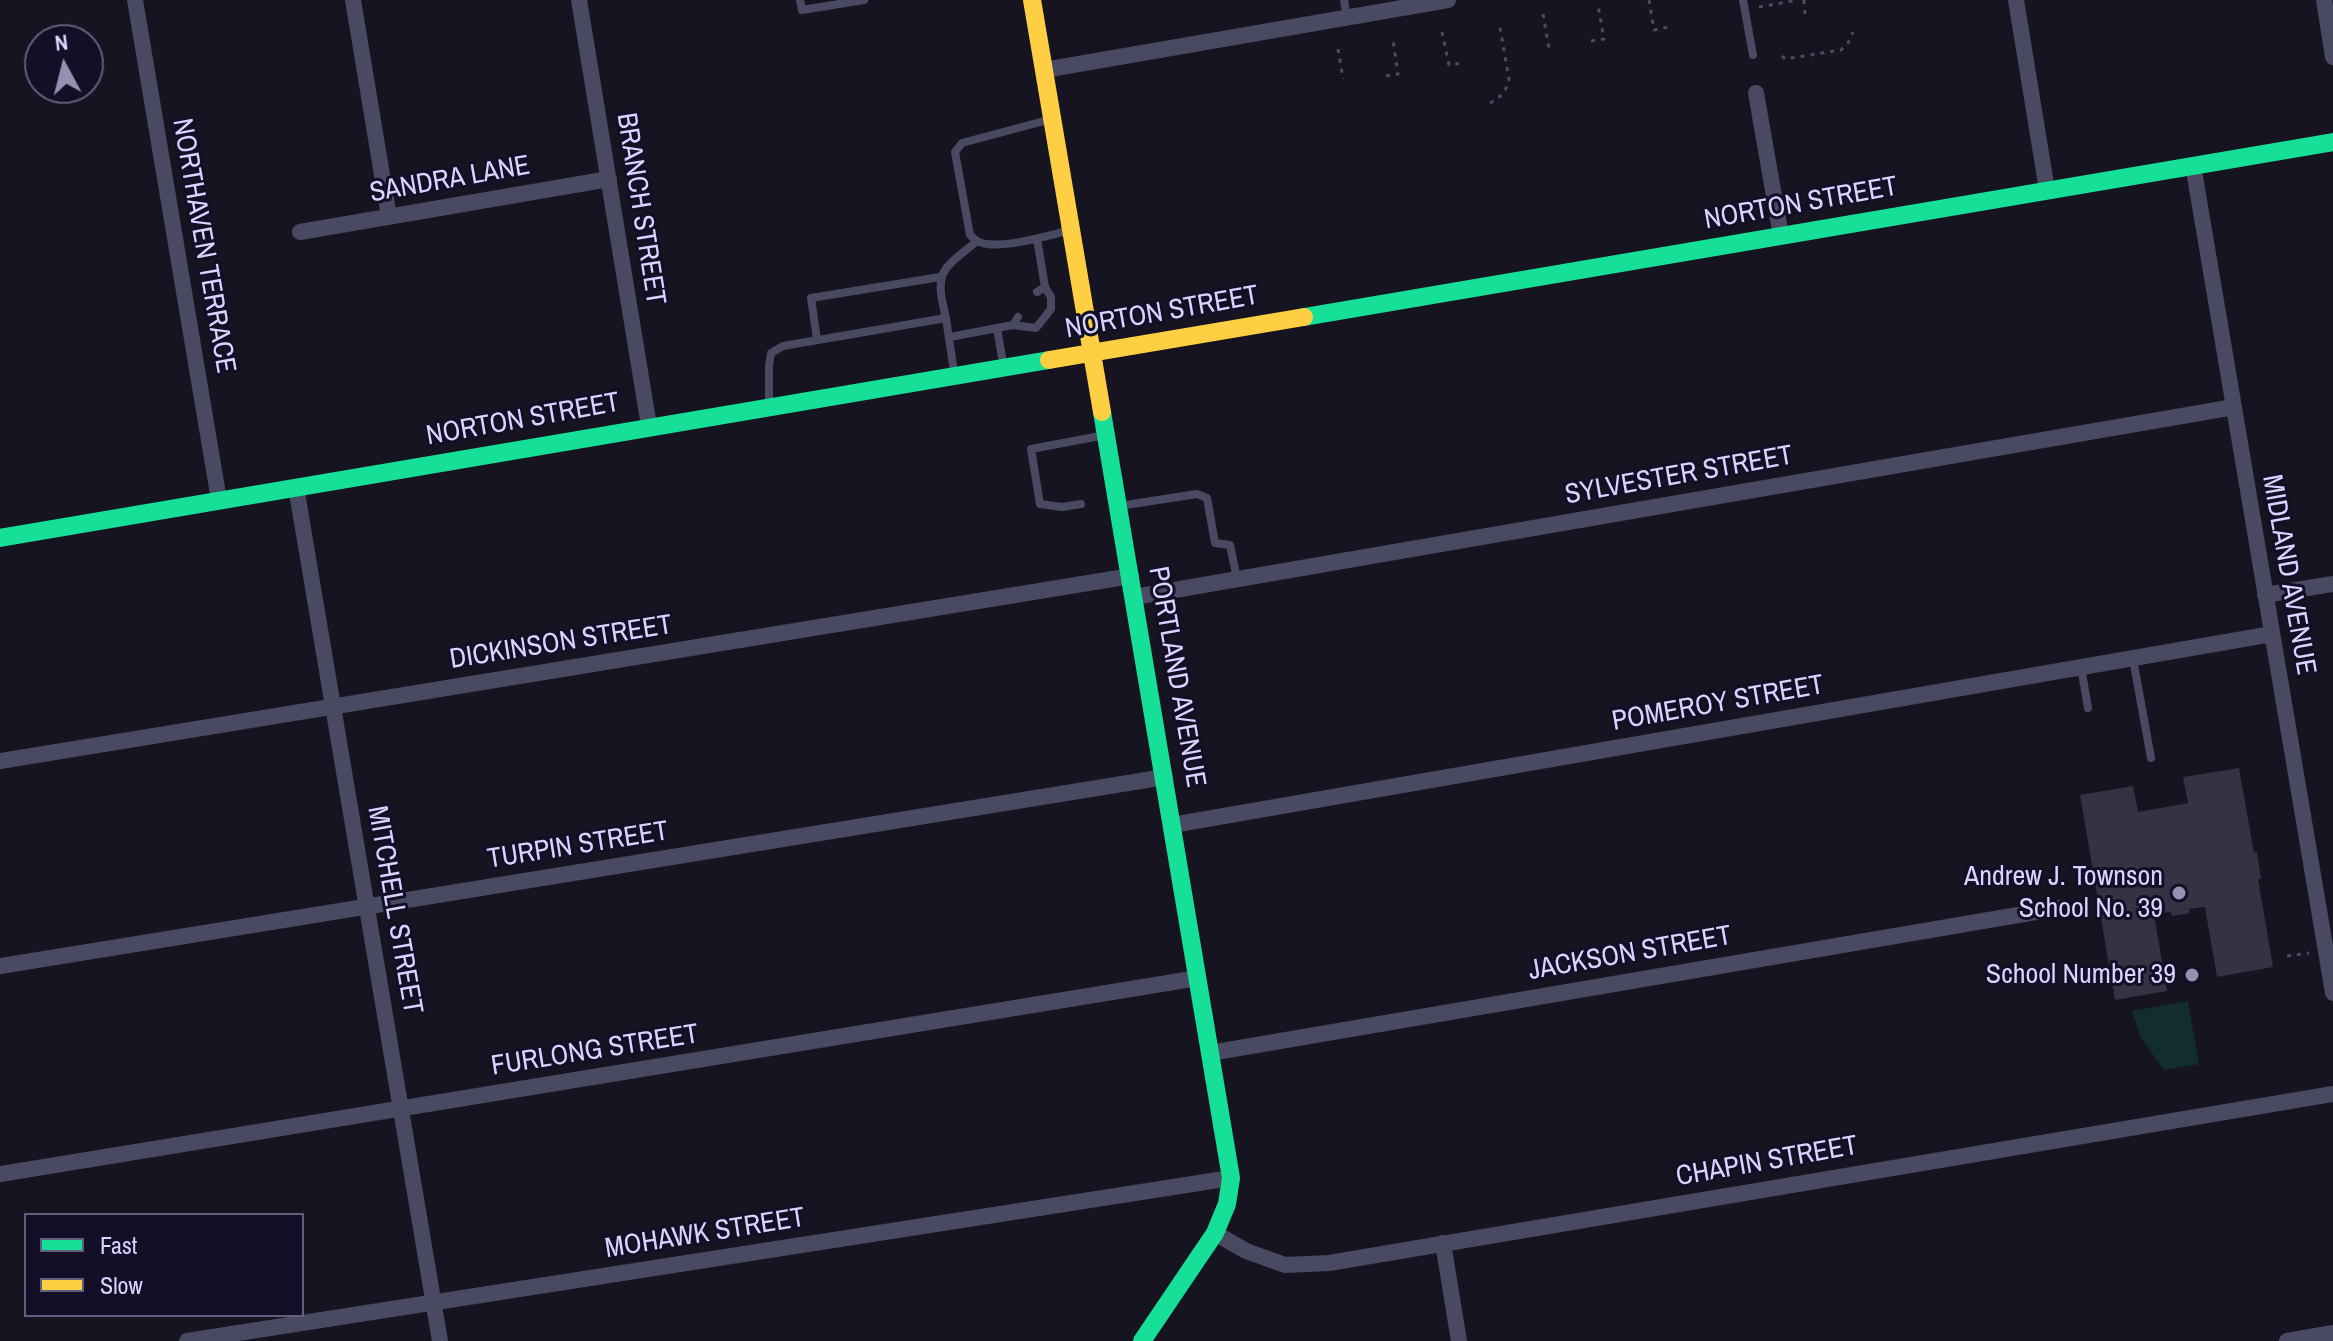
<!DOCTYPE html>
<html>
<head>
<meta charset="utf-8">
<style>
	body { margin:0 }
	#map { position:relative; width:2333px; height:1341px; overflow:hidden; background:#161421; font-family:"Archivo Narrow",sans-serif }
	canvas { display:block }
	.legend { position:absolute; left:24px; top:1213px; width:280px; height:104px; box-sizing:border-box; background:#130f26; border:2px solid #625e7d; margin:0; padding:10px 14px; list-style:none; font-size:24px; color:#d9d4ff }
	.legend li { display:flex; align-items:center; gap:16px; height:40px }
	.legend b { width:40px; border:2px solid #625e7d }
	.north { position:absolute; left:24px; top:24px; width:80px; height:80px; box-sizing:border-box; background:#130f26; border:2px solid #625e7d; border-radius:50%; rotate:353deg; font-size:22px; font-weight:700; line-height:32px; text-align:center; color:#d9d4ff }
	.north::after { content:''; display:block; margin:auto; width:28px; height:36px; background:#9591b1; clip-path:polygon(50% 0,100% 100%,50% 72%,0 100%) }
</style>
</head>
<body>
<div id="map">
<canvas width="2333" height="1341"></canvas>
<ul class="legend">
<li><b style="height:10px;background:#16e098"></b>Fast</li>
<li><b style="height:10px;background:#ffcf43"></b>Slow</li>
</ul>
<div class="north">N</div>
</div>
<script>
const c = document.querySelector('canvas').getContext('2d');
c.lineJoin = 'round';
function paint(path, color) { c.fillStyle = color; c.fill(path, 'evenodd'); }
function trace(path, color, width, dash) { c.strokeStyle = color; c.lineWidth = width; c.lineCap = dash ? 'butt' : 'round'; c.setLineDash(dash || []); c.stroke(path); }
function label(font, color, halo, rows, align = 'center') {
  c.font = font + ' "Archivo Narrow",sans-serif'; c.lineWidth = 6; c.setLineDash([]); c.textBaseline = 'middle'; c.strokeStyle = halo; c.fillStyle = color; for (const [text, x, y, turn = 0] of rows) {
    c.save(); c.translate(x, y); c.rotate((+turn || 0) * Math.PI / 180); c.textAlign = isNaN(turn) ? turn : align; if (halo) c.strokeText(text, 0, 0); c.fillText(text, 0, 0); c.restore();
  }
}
const green = new Path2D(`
	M2188,1001L2199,1064L2164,1070L2141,1038L2132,1011Z`);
const building = new Path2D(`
	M2239,768L2254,853L2257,852L2261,879H2258L2273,967L2217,977L2205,907L2189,909L2190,913L2172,916L2171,912L2154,914L2167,991L2115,1000L2080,795L2133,786L2138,812L2188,803L2183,777Z`);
const path = new Path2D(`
	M1649,0L1654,30L1668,27
	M1804,0L1805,15
	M1759,7L1798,0
	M1543,14L1549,48
	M1442,32L1449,65L1463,63
	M1591,41L1604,39L1598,5
	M1338,49L1343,79
	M1782,56L1785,59L1841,50L1848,43L1853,32
	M1386,76L1398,74L1393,40
	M1490,103C1500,98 1507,91 1509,79L1499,22
	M2287,956L2309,953`);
const lane = new Path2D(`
	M800,0L802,10L864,0
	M1344,0L1347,18
	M1743,0L1753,55
	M1048,120L962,143L955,152L970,235C975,240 980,244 987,244C1009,247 1046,236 1067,231
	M1037,239L1045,287L1037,292
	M946,318C934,270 941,271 977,241
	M1013,325L1036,328L1051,309V297L1045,287
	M997,328L1003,363
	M950,337L1013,325L1018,317
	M817,339L811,298L940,277
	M769,406V366L771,353L783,346L946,318L954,372
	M1081,504L1062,507L1040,504L1031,449L1100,436
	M1119,506L1197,494L1207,498L1215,543L1230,545L1237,579
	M2133,659L2151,758
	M2081,667L2088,708`);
const street = new Path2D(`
	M135,0L219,500
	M353,0L389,217
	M579,0L649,426
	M2016,0L2047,190
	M2324,0L2333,57
	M1044,70L1448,0
	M1756,93L1781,236
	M2193,165L2333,993
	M300,232L609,179
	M296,487L440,1341
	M2265,595L2333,584
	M1134,597L2234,407
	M0,761L1131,576
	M1172,825L2272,634
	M0,966L1165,777
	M1210,1053L2059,908
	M0,1174L1198,978
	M1215,1233L1246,1251L1285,1265L1329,1263L2333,1094
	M1443,1243L1459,1341
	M187,1341L1231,1178
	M2287,1341L2333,1333`);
const fast = new Path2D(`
	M1304,317L2333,142
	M1102,412L1231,1178L1227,1204L1215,1233L1142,1341
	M0,538L1049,360`);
const slow = new Path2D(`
	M1032,0L1102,412
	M1049,360L1304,317`);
const markers = [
	[2179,893,8,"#9591b1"],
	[2192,975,8,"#9591b1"]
];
const streetNames = [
	["SANDRA LANE",450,180,-10],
	["NORTON STREET",1801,204,-10],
	["BRANCH STREET",640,209,81],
	["NORTHAVEN TERRACE",203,246,80],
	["NORTON STREET",1162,313,-10],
	["NORTON STREET",523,420,-10],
	["SYLVESTER STREET",1679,476,-10],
	["MIDLAND AVENUE",2288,575,80],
	["DICKINSON STREET",561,643,-9],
	["PORTLAND AVENUE",1176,677,80],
	["POMEROY STREET",1718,704,-10],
	["TURPIN STREET",578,846,-9],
	["MITCHELL STREET",394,910,80],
	["JACKSON STREET",1630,954,-10],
	["FURLONG STREET",595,1051,-9],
	["CHAPIN STREET",1767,1162,-10],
	["MOHAWK STREET",705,1234,-9]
];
const poiNames = [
	["Andrew J. Townson",2163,877],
	["School No. 39",2163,909],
	["School Number 39",2176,975]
];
paint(green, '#132c2d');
paint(building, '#343243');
trace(path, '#44505f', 3, [4, 6]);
trace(lane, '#4a4962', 8);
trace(street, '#4a4962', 16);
trace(fast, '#16e098', 18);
trace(slow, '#ffcf43', 18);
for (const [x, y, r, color] of markers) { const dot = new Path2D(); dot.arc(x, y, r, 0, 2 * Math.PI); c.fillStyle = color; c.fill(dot); trace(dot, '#130f26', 3); }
label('28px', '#d9d4ff', '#130f26', streetNames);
label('28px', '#d9d4ff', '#130f26', poiNames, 'right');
</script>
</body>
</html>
